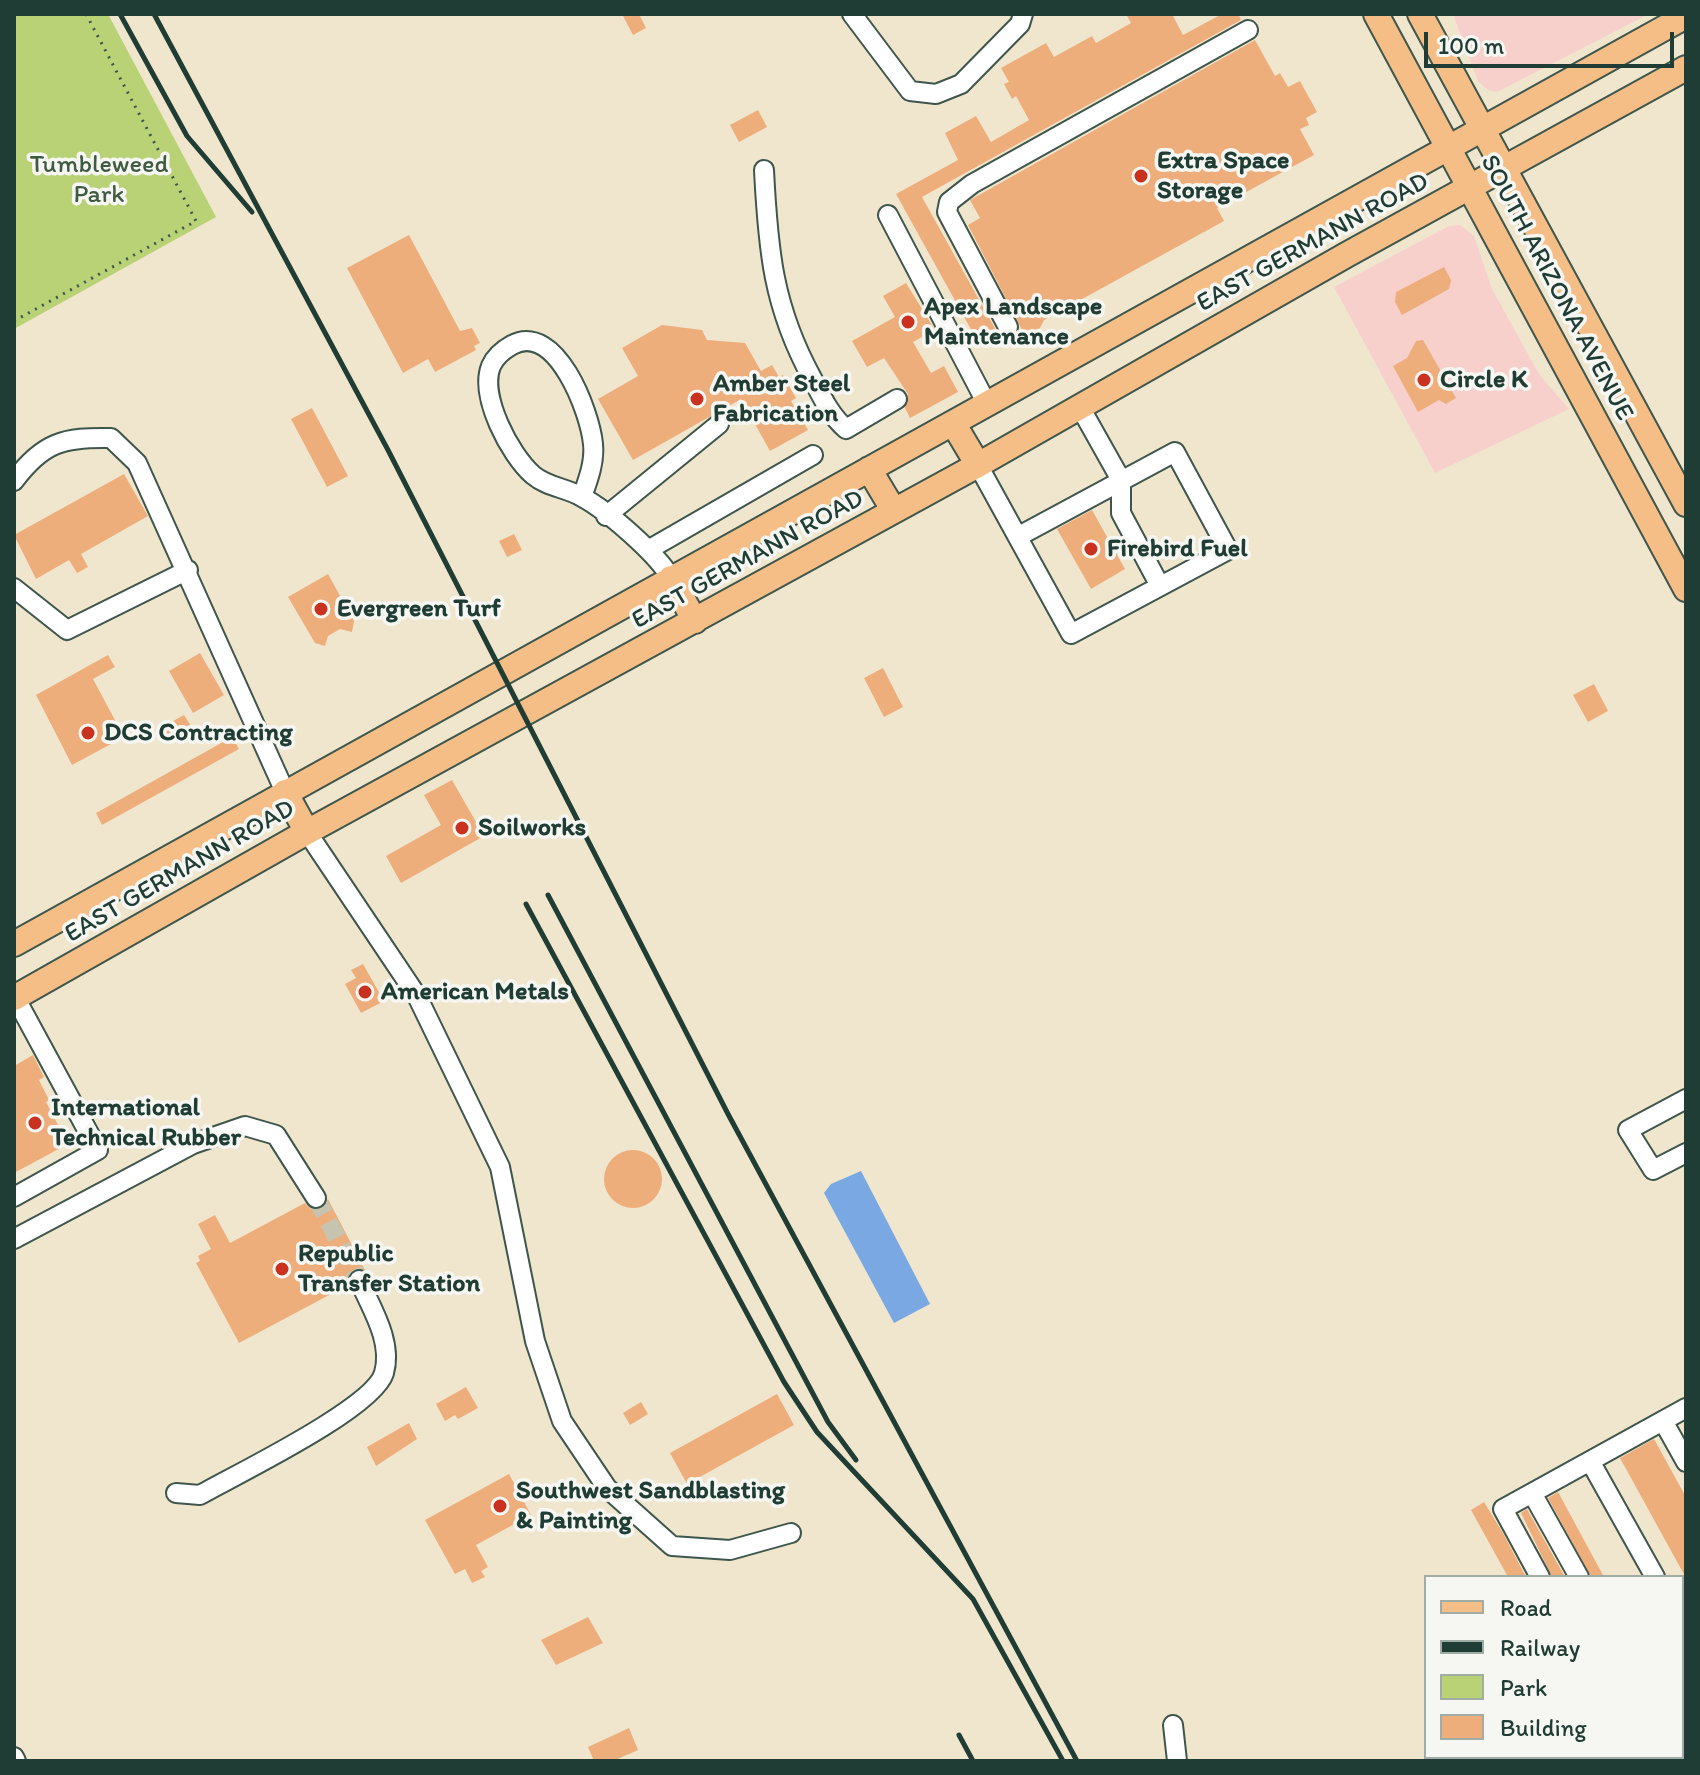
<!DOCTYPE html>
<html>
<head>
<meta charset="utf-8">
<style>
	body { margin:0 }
	#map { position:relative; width:1700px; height:1775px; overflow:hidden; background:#f0e6ce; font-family:Itim,sans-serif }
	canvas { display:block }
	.frame { position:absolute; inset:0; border:16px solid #1f3d34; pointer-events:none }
	.legend { position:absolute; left:1424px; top:1575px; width:260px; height:184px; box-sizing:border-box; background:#f6f6f2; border:2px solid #a0aca6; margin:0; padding:10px 14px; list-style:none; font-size:24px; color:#1f3d34 }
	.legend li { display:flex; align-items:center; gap:16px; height:40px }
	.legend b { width:40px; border:2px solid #a0aca6 }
	.scale { position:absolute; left:1424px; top:32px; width:250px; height:36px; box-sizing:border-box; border:4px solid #1f3d34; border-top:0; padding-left:10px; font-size:24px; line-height:28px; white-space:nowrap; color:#1f3d34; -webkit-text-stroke:6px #f6f6f2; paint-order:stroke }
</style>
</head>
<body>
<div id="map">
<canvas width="1700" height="1775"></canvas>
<div class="frame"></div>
<ul class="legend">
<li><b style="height:10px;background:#f6be87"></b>Road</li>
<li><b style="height:10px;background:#1f3d34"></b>Railway</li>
<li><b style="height:22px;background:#bad276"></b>Park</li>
<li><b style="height:22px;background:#edae7c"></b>Building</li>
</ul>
<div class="scale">100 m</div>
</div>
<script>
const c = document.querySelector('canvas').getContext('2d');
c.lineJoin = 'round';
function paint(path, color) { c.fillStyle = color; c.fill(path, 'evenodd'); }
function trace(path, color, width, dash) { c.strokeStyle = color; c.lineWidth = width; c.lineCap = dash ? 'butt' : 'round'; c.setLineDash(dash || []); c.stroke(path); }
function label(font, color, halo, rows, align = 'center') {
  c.font = font + ' Itim,sans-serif'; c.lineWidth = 7; c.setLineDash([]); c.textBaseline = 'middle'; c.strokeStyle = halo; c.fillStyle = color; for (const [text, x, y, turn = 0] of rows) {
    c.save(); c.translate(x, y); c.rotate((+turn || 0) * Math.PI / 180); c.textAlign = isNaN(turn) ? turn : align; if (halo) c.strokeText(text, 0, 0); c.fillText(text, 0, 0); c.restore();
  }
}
const built = new Path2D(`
	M1453,14H1649L1497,92L1488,90L1478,81Z
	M1460,225L1474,236L1492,289L1539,374L1569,409L1435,473L1334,287L1449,226Z`);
const green = new Path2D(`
	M14,14H108L216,217L14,329Z`);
const water = new Path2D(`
	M861,1171L930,1304L894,1323L824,1193L831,1184Z`);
const building = new Path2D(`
	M622,14H639L646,28L633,35Z
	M1126,14H1172L1183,35L1222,14H1238L1241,20L922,197L997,332L978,342L896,194L958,160L945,133L976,116L991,142L1029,120L1016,96L1012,99L1004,84L1009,82L1001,68L1046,43L1054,57L1092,36L1096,43L1131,23Z
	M1255,40L1275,76L1280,73L1288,87L1300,81L1317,112L1306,118L1309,125L1300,129L1314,155L1217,208L1224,221L1044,320L1040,328L1025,336L968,225L980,218L970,200Z
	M758,110L767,127L739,142L730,125Z
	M409,235L460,331L472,328L480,343L474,346L476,350L435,372L428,359L403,373L347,268Z
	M1444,267L1451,280L1449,289L1402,315L1395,302L1396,292Z
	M906,283L935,330L913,342L931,373L944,366L958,392L910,418L905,408L908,394L884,358L867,367L852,341L895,317L883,296Z
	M662,325L702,330L707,340L745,343L761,371L772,365L779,377L783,375L796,398L791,401L808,430L770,451L741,399L633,460L598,399L638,376L622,348Z
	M1423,340L1456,398L1446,404L1439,400L1418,412L1393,366L1407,358L1416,341Z
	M312,408L348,476L327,487L291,419Z
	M124,474L148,516L81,554L88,567L77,573L69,560L36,579L14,535Z
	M1092,510L1125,569L1091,589L1057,529Z
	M514,534L522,550L507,557L499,541Z
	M328,574L354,621L352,632L340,629L328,636L325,646L315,643L288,597Z
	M200,653L224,695L193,713L169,671Z
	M108,655L115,667L93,679L124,737L72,765L36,695Z
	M883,668L903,707L884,717L864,678Z
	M1594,684L1608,711L1588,722L1573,695Z
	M184,715L191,726L166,740L159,729Z
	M232,737L239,749L102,825L96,813Z
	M452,780L476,822L483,818L491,832L401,883L386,856L441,825L424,795Z
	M363,964L384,1001L361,1013L345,984L356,978L351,970Z
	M33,1055L44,1077L39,1080L49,1100L46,1102L68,1144L14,1173V1066Z
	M604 1179a29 29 0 1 1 58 0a29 29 0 1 1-58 0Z
	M328,1199L365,1270H353L347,1278L348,1285L239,1343L196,1263L200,1261L198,1256L211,1249L198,1224L215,1215L230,1243L305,1203L311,1209L322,1208Z
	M466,1387L478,1408L458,1419L455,1415L445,1421L436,1404Z
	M777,1394L794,1425L687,1484L670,1453Z
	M641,1402L648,1414L630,1425L623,1413Z
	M409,1423L417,1439L376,1466L367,1447Z
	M1654,1439L1686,1497V1578L1620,1458Z
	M509,1474L531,1515L476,1545L488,1567L481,1571L485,1577L472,1583L465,1569L455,1574L425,1520Z
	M1558,1492L1604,1577H1591L1548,1498Z
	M1484,1502L1504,1535L1526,1577H1508L1471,1510Z
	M1527,1509L1565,1577H1552L1521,1513Z
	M588,1617L603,1643L556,1665L541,1640Z
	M629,1728L638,1750L613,1761H594L588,1747Z`);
const minorTunnel = new Path2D(`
	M316,1198L359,1280`);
const path = new Path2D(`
	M14,321L196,221L86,14`);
const minor = new Path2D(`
	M852,14L910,91L936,94L961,84L1020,24L1023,14
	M764,170C768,250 773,307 812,378C822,397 830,415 846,429L897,399
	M888,215L987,404
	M1008,327L947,212L949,202L972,184L1248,30
	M1080,407L1121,480V513L1160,586
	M978,465L1071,634L1228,550L1175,452L1019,536
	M14,481C43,442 64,437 111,438L137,463L285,792
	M582,497C588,480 595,462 593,444C590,412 556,321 512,345C503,350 495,357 491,366C479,396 510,455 533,475C547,487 567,488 582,497C608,511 657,554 671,578
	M606,516L719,424
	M648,550L813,455
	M14,588L67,630L188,570
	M307,832L417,996L500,1167L535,1341L562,1421L607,1488L672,1546L730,1550L791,1533
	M1686,1099L1628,1130L1653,1170L1686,1153
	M14,1197L98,1150L15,997
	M14,1239L193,1144L245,1126L276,1135L316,1198
	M1663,1421L1686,1462
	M1590,1461L1655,1577
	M176,1493L200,1495C237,1474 374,1408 384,1373C393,1341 371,1308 359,1280
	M1532,1493L1579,1577
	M1540,1577L1503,1509L1686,1408
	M1682,1615L1686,1613
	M1173,1725L1177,1761
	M14,1757L16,1761
	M1679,1761L1686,1757`);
const major = new Path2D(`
	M1376,14L1686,589
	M1420,14L1686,504
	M953,423L978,465
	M869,469L894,511
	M671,578L695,621
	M285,792L307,832
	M14,944L1686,16
	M14,998L307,832L978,465L1348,254L1686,68`);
const rail = new Path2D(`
	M120,14L187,136L252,212
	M154,14L388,450L728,1114L1077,1761
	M548,895L828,1422L856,1460
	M526,904L784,1382L817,1432L973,1599L1063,1761
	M959,1735L973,1761`);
const markers = [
	[1141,176,8,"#c8321e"],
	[908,322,8,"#c8321e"],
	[1424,380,8,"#c8321e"],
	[697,399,8,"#c8321e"],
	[1091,549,8,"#c8321e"],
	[321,609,8,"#c8321e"],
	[88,733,8,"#c8321e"],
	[462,828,8,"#c8321e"],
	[365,992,8,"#c8321e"],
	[35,1123,8,"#c8321e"],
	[282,1269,8,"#c8321e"],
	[500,1506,8,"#c8321e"]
];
const poiNames = [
	["Extra Space",1157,161],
	["Storage",1157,191],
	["Apex Landscape",924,307],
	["Maintenance",924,337],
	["Circle K",1440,380],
	["Amber Steel",713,384],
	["Fabrication",713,414],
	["Firebird Fuel",1107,549],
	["Evergreen Turf",337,609],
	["DCS Contracting",104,733],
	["Soilworks",478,828],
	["American Metals",381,992],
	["International",51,1108],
	["Technical Rubber",51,1138],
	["Republic",298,1254],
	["Transfer Station",298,1284],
	["Southwest Sandblasting",516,1491],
	["& Painting",516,1521]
];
const parkNames = [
	["Tumbleweed",99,165],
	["Park",99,195]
];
const streetNames = [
	["EAST GERMANN ROAD",1313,243,-29],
	["SOUTH ARIZONA AVENUE",1556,288,62],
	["EAST GERMANN ROAD",748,560,-29],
	["EAST GERMANN ROAD",180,872,-30]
];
paint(built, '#f7d0cc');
paint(green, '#bad276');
paint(water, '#79a8e3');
paint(building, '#edae7c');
trace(minorTunnel, '#c6c4af', 18, [18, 9]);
trace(minor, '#3e564b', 22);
trace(major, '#3e564b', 28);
trace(path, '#3e564b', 3, [2, 6]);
trace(minor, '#fff', 18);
trace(major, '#f6be87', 24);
trace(rail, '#1f3d34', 5);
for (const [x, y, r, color] of markers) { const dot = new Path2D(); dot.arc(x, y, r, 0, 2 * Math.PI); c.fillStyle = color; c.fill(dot); trace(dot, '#f6f6f2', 3); }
label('bold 26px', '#1f3d34', '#f6f6f2', poiNames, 'left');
label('26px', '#3e5b41', '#f6f6f2', parkNames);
label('26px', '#1f3d34', '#f6f6f2', streetNames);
</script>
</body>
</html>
